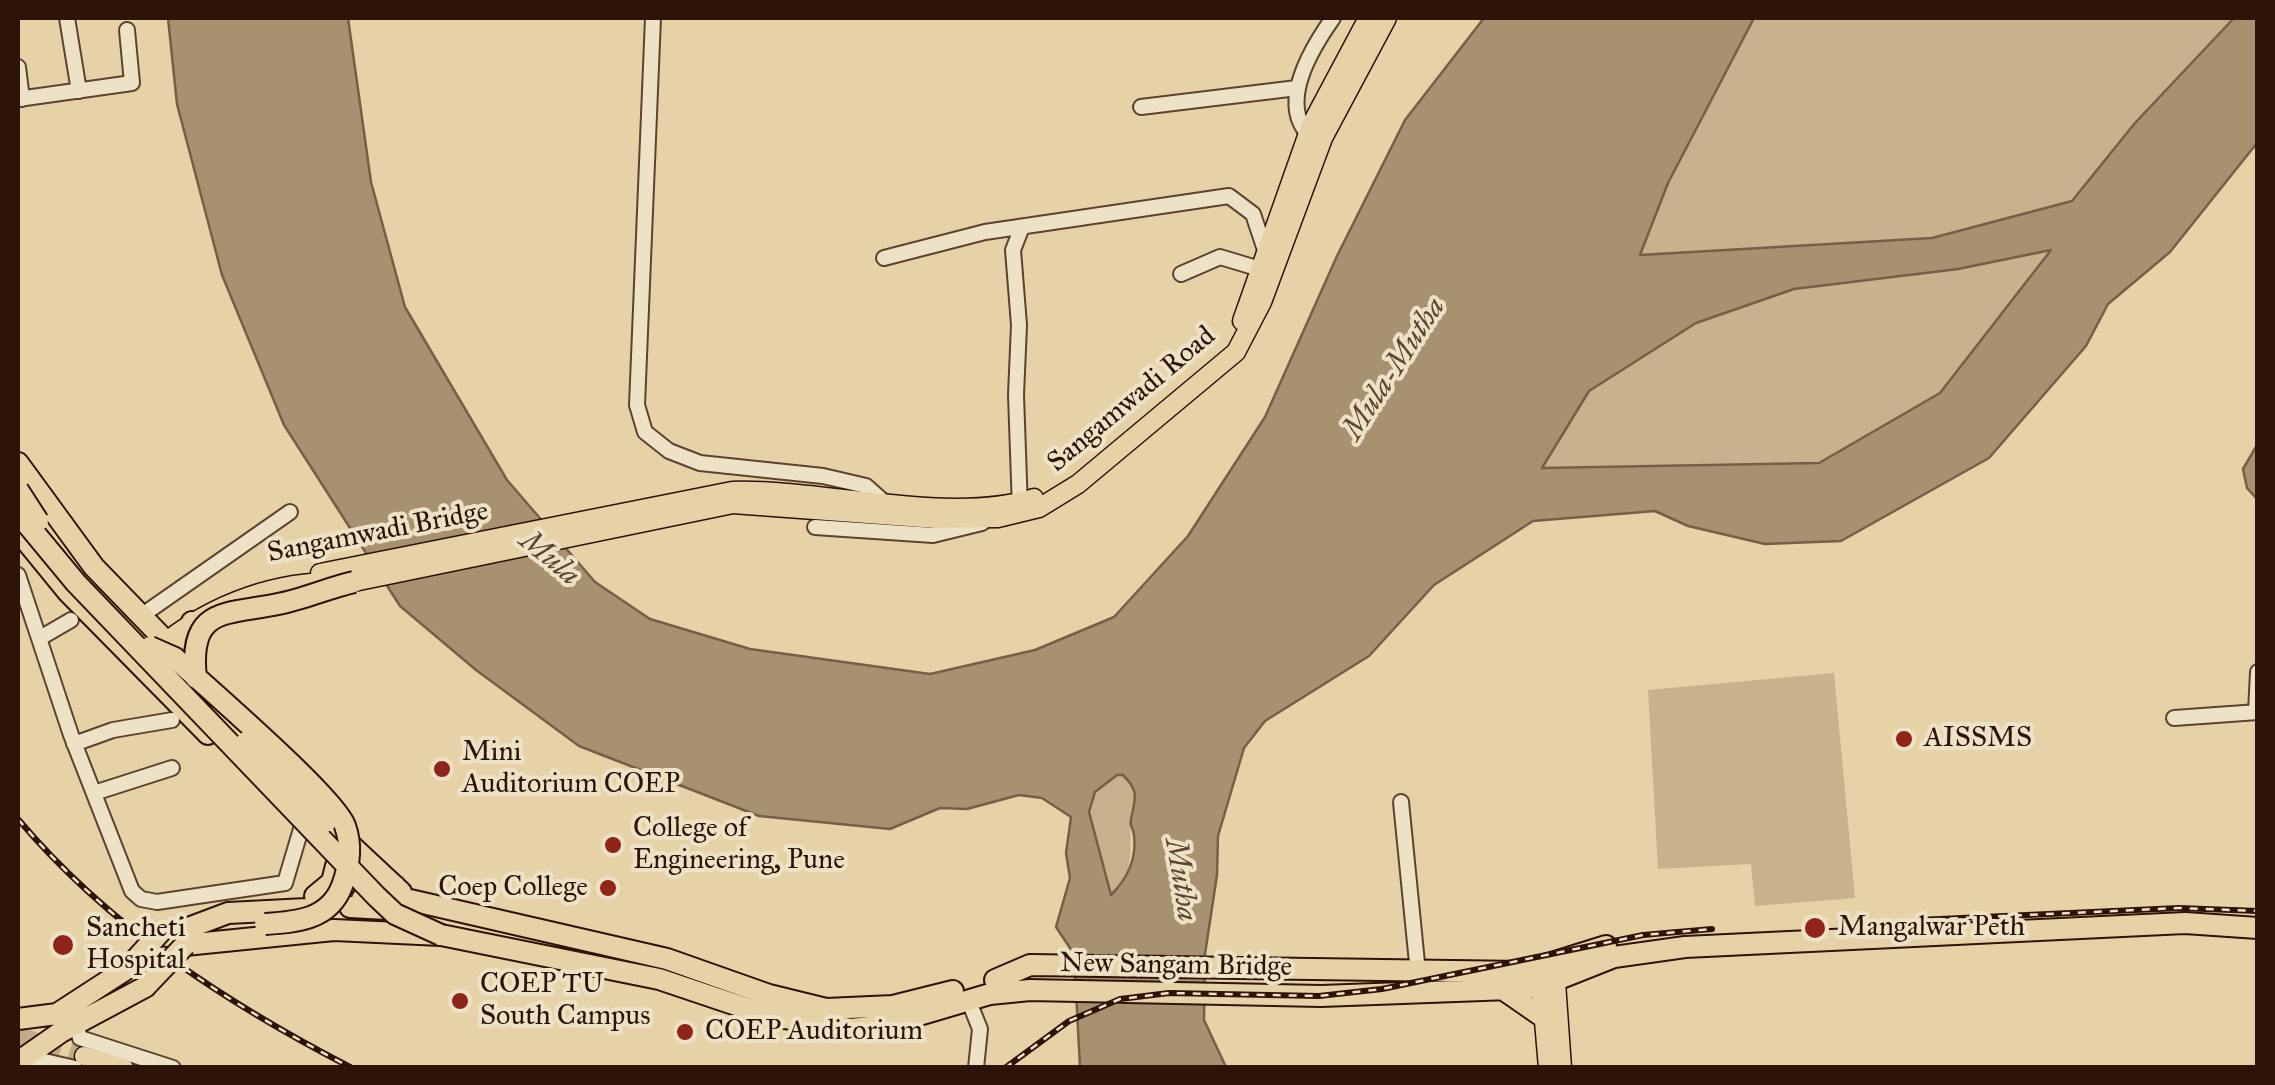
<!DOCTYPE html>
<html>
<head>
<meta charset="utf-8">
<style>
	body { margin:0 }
	#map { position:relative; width:2275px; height:1085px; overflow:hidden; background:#e5d3a7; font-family:"IM FELL Great Primer",serif }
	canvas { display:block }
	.frame { position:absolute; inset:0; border:20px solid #2d1308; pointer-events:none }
</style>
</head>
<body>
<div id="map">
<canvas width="2275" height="1085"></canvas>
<div class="frame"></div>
</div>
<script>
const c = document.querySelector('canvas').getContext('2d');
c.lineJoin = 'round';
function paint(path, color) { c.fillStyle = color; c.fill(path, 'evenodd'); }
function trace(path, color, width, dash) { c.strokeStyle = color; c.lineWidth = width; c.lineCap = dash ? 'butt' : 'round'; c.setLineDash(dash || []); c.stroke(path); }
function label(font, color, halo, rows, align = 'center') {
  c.font = font + ' "IM FELL Great Primer",serif'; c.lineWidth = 8; c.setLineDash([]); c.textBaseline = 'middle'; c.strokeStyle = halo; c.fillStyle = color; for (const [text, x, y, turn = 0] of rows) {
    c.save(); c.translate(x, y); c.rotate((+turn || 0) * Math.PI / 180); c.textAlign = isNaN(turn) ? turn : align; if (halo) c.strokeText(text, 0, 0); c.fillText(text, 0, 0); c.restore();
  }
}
const green = new Path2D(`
	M1754,18H2234L2135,123L2073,201L1932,238L1639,255L1668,183Z
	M2053,249L1940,393L1819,463L1541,468L1589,391L1696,323L1794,289L1958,269Z
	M1834,673L1855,898L1755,906L1751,864L1658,869L1648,690Z
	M1117,775H1123C1143,795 1130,801 1130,823C1131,854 1134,872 1111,896L1089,812L1095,792Z`);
const water = new Path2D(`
	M168,18H348L371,182L405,307L507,480L595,582L650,619L750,649L930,674L1035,650L1114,617L1188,536L1265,417L1337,256L1405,120L1484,18H1754L1668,183L1640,255L1932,238L2072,201L2135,123L2234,18H2257V143L2170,252L2108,304L2086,346L1989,458L1841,541L1765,544L1688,526L1655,511L1533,521L1434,585L1369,656L1265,721L1244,748L1218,836L1217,875L1205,954L1204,1020L1226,1067H1080L1074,954L1056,927L1070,878L1066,853L1071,817L1042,798L1019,795L967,809L940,808L890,829L759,816L579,746L476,670L400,606L284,425L222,275L177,104ZM2051,250L1940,393L1819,463L1542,468L1589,391L1696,323L1794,289L1958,269ZM1117,775H1123C1140,792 1135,798 1131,819C1129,826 1133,827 1134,835C1137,859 1127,879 1111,895L1089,812L1095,792Z
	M2257,445V499L2247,488L2243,469Z`);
const majorTunnel = new Path2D(`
	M18,1036L84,1056`);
const minor = new Path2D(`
	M67,18L79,91
	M653,18L637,405L645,432L669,451L700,463L823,476L866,486L884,502
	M18,67L22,99
	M18,99L132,83L127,30
	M1141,107L1297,88
	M1312,138C1276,106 1311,49 1333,18
	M884,258L985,232L1229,196L1253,214L1266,253
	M1181,274L1220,257L1260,269
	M1020,509L1016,395L1019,325L1013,250L1022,227
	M815,527L933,535L982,523
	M18,575L71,735L132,891L141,899L157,902L285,883L301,829
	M141,616L290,512
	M40,638L71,620
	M2256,712L2258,672
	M2174,718L2258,712
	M74,744L113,730L172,720
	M94,793L172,768
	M1401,802L1418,973
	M968,999L980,1029L976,1068
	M76,1024L80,1038L173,1068
	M21,1064L40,1060L75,1068`);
const major = new Path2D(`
	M1242,321L1311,125L1368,18
	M320,573L732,491C824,488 947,525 1034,498
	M158,648C213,602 281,578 354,582L733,504L936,519L998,518L1039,508L1078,484L1236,352L1262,302L1323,138L1387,18
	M1555,968L1562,1068
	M1540,973L1548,1068
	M84,1056L124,1068`);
const highway = new Path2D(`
	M18,463L94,567L187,663
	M18,531L67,591L208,734
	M187,663L185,648L192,622
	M326,822L401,892
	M315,896L332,882L336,866
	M362,899L395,886
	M350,907L387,909L410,900L667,959L769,995L826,1009L893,1006L953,991
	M167,936L228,913L326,908
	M185,945L334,930L441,935L659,979L766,1015L851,1029L882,1026L990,994L1030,990L1321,996L1510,989L1541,986L1614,957L1685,947L2185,923L2258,928
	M995,980L1030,965L1523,972L1606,946
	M1504,990L1543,1017
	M18,1019L57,1014L128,968
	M18,1062L61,1032L145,987`);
const rail = new Path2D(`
	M18,819C109,927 228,1004 352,1068
	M1918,920L2179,908L2258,911
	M1005,1068L1069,1021L1120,999L1169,993L1319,996L1382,989L1643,935L1712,929`);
const highwayBridge = new Path2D(`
	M18,490L38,521
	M18,513L76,583L376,896L395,914L441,935
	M150,647L175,658C204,685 337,799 345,826C352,845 349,867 342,886C329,920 296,922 265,924
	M196,678C188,606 226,615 278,604C304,599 328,588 354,582
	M246,742L326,822
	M128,968L164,928
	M145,987L185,945`);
const markers = [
	[1904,739,10,"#8f2418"],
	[442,769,10,"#8f2418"],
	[613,845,10,"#8f2418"],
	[608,888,10,"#8f2418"],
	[1815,928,12,"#8f2418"],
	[63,945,12,"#8f2418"],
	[460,1001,10,"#8f2418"],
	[685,1032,10,"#8f2418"]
];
const streetNames = [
	["Sangamwadi Road",1132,400,-40],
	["Sangamwadi Bridge",378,533,-11],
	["New Sangam Bridge",1176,966,1]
];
const poiNames = [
	["AISSMS",1924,739],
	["Mini",462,753],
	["Auditorium COEP",462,785],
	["College of",633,829],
	["Engineering, Pune",633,861],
	["Coep College",588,888,"right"],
	["Mangalwar Peth",1838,928],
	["Sancheti",86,929],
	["Hospital",86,961],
	["COEP TU",480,985],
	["South Campus",480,1017],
	["COEP Auditorium",705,1032]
];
const waterNames = [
	["Mula-Mutha",1395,369,-57],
	["Mula",549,559,40],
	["Mutha",1180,880,81]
];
paint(green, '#c6b28c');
paint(water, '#a69271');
trace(water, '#765f47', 2.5);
trace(majorTunnel, '#c0ad87', 18, [18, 9]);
trace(minor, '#5b4330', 18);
trace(major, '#2d1308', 21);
trace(highway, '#2d1308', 24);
trace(minor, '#eee2c6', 14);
trace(major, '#e5d3a7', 18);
trace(highway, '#e5d3a7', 20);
trace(rail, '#2d1308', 6);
trace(rail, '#eee2c6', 2.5, [8]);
trace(highwayBridge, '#2d1308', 24, []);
trace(highwayBridge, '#e5d3a7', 20);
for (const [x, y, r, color] of markers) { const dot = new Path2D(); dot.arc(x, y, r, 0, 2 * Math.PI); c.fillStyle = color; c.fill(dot); trace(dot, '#eee2c6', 4); }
label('28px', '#2d1308', '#eee2c6', streetNames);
label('28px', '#2d1308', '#eee2c6', poiNames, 'left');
label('italic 30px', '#5d4632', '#eee2c6', waterNames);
</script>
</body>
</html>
